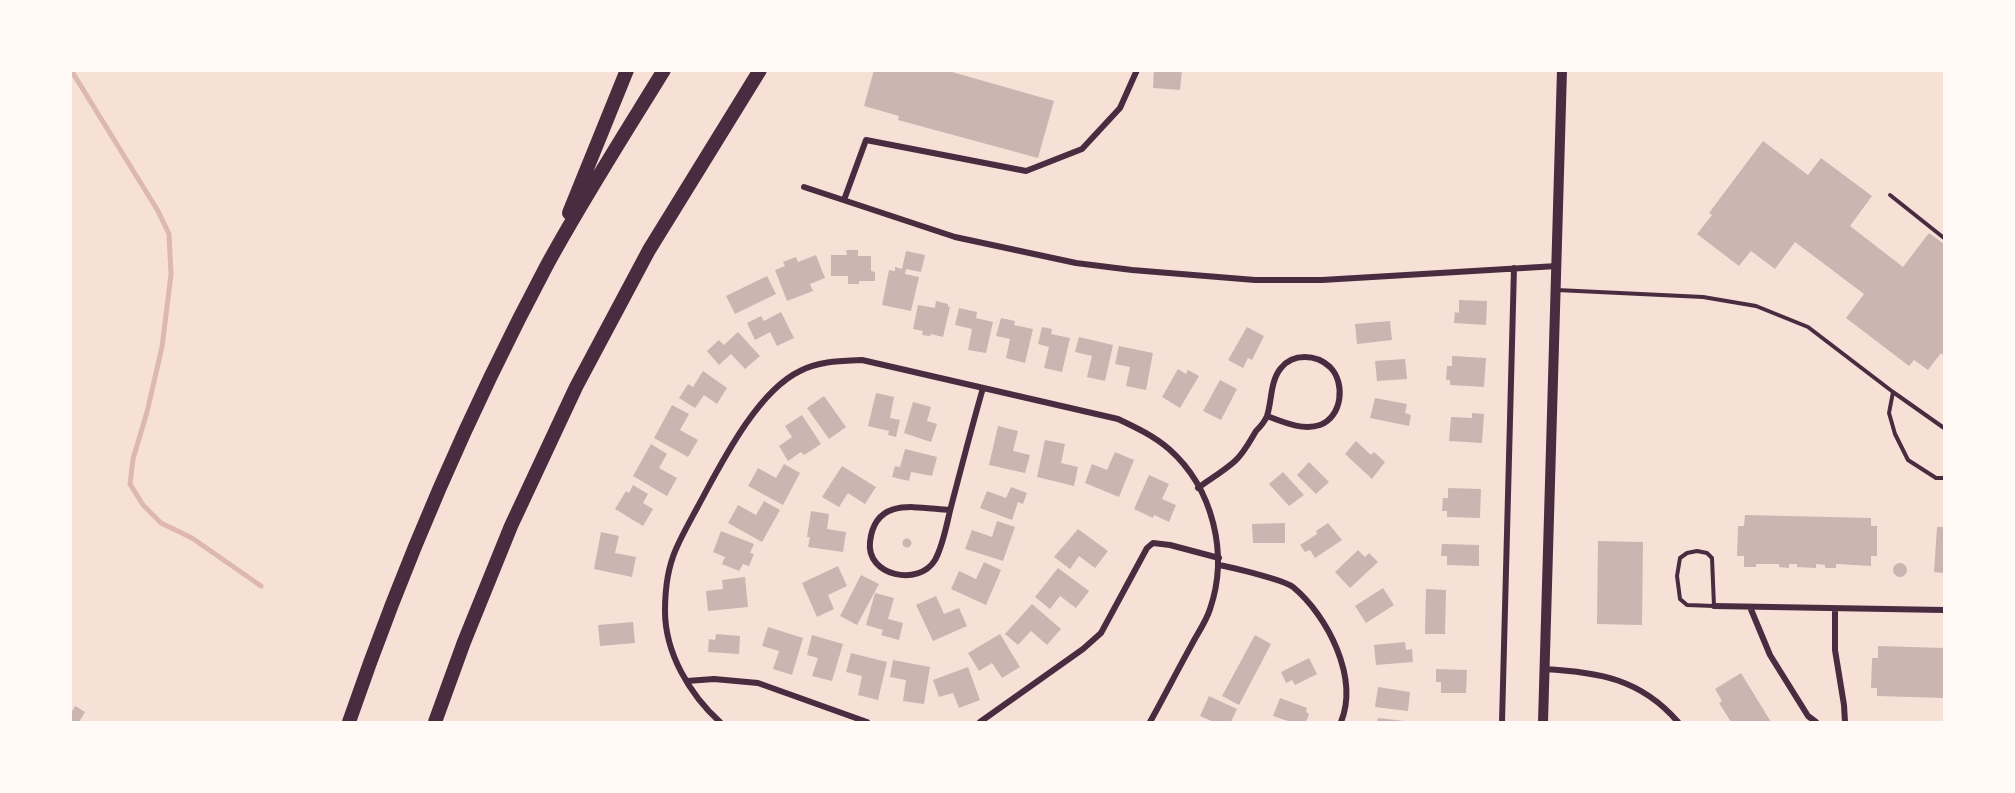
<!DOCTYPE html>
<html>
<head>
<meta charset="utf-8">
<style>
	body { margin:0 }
	#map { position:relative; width:2015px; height:793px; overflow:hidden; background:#f7e1d7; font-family:Ubuntu,sans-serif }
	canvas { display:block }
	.frame { position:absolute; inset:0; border:72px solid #fffaf5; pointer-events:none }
</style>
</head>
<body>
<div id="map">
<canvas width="2015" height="793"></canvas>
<div class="frame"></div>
</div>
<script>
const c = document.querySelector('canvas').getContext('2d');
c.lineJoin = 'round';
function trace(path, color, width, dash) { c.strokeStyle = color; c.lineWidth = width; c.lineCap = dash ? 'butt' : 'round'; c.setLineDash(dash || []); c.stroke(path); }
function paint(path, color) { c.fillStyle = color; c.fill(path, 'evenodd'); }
const stream = new Path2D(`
	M71,70L158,211L169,234L171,274L162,347L147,412L133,459L130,484L143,505L161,523L192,538L261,586`);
const building = new Path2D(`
	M874,70H945L1054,101L1038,158L898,120L899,116L864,106Z
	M1154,70H1182L1180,90L1153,88Z
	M1763,141L1808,175L1821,158L1872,196L1850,226L1903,267L1929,233L1944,244V356L1941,353L1928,370L1914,360L1909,366L1846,318L1864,294L1795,242L1775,269L1751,251L1739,266L1697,234L1712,215L1709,213Z
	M846,250H858V256H871V271L875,272V281H859V284H848V276H831V255H847Z
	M906,251L925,255L921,272L906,269L905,274L919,277L911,311L882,305L889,270L895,271V267L902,269Z
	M816,255L825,278L810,284L813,291L787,301L775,270L785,266L783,262L796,257L798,262Z
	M767,276L776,294L735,314L726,296Z
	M1459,300L1487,301L1486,325L1454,323L1455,312L1459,313Z
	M936,301L948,304V307H950L943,337L931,334L930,336L922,335L923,331L913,329L918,305L935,308Z
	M959,308L977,312L976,318L993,322L986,353L968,350L972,329L955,325Z
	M781,312L794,338L777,346L770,332L755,340L747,323L761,316L764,321Z
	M1001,318L1015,321L1014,325L1033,329L1025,363L1006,358L1010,339L996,336Z
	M1390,321L1392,340L1357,344L1355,324Z
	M1042,327L1052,329L1051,334L1070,338L1062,372L1044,368L1049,347L1038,344Z
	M1247,327L1264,336L1252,360L1248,358L1243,368L1228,360Z
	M738,332L760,356L745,369L731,354L719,365L707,351L719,340L724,345Z
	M1079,337L1113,345L1105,381L1087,377L1092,356L1075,352Z
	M1119,346L1153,353L1146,390L1126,386L1130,367L1115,364Z
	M1452,356L1486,358L1484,387L1450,385V380H1446L1447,366H1452Z
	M1405,359L1407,379L1377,381L1375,361Z
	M1178,369L1186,374L1188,370L1199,376L1180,408L1162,397Z
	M703,371L727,388L717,404L704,395L695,408L679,398L688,384L693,387Z
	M1220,380L1237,389L1221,420L1203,411Z
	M876,393L894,397L890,418L900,420L896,437L888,435L889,431L868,426Z
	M824,396L846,427L829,439L807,408Z
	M1375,398L1407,404L1405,413L1411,415L1409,426L1370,418Z
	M913,402L931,407L927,421L937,424L931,442L904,433Z
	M672,405L689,414L680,430L698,440L688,457L654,438Z
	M1472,413L1484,414L1482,443L1449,441L1451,417L1472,418Z
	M802,415L821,444L804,455L801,452L788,461L779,446L792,437L785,426Z
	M998,426L1018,431L1013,451L1030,455L1025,473L989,465Z
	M1045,440L1065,444L1061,463L1078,467L1074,486L1037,477Z
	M1356,441L1371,455L1374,452L1385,462L1372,479L1345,454Z
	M651,444L667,454L659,468L677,478L667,496L633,476Z
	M905,449L937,457L932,476L911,472L909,481L892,477L895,466L900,467Z
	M1115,452L1134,460L1119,497L1085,483L1092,464L1107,470Z
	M1309,462L1329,482L1316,494L1297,475Z
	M784,464L800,473L783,505L748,486L758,468L776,478Z
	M842,466L876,487L865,504L848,493L839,507L822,497Z
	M1283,472L1304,495L1289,506L1269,484Z
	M1149,475L1169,484L1162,499L1176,505L1169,522L1154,515L1153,518L1134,509Z
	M633,485L648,494L643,503L653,509L643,526L615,509L626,491L629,493Z
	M1011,487L1027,493L1023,504L1018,502L1012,520L980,508L987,491L1006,498Z
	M1448,488L1481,489L1480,518L1447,517V511H1442L1443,498H1448Z
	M764,501L780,510L762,542L728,523L738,505L756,515Z
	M811,511L829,514L827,529L846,532L843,552L808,547L810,537H807Z
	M1745,515L1871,518V526H1877V556H1871V566L1836,564V568H1825V565L1816,564V568L1797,567V564H1789V568L1779,567V564H1756V567H1744V556H1737L1738,526H1744Z
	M997,521L1015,527L1003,561L965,549L972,530L992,537Z
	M1285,523V543H1253L1252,524Z
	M1328,523L1342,540L1315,558L1310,550L1305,552L1300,545L1317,534L1316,531Z
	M1937,527H1944V573L1934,572Z
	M1078,529L1108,551L1095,568L1079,556L1070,569L1054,557Z
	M721,531L754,544L750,553L754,554L749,566L743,564L739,571L722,564L725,557L713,552Z
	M601,532L619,536L615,553L636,557L632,577L594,569Z
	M902.5 543a4.5 4.5 0 1 1 9 0a4.5 4.5 0 1 1-9 0Z
	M1598,541L1643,542L1642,625L1597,624Z
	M1442,544L1479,545V566L1447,565V556H1441Z
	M1358,550L1365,557L1369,553L1378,562L1350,588L1335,572Z
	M984,562L1001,570L986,605L951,589L959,571L976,579Z
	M1893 570a7 7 0 1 1 14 0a7 7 0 1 1-14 0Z
	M838,566L847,586L828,595L834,609L817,617L802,583Z
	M1058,568L1089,591L1076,608L1060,596L1050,609L1035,597Z
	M861,575L879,584L857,625L840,616Z
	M745,577L748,607L708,611L706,591L723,589L722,580Z
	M1383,588L1394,605L1366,623L1355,606Z
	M1426,589L1446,590L1445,634H1425Z
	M875,593L894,598L888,619L903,623L899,640L881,635L883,630L866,625Z
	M936,596L944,614L959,608L967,626L933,641L916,605Z
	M1032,604L1061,629L1047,645L1031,631L1018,645L1005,634Z
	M633,622L635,643L600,646L598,625Z
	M768,627L803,638L792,675L773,669L779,651L762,646Z
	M716,634L740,636L739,654L708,652L709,639L715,640Z
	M1000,634L1020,667L1002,678L992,663L979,671L968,653Z
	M812,635L843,644L832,681L812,676L818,658L807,655Z
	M1255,635L1271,644L1239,705L1222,696Z
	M1405,642L1406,650L1412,649L1413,662L1376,665L1374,645Z
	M1878,646L1944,648V698L1877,696V688H1871L1872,658H1878Z
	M851,653L887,662L878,700L858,695L862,676L846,672Z
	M1309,658L1317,674L1295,685L1292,680L1286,683L1281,672Z
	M893,660L930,667L924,704L903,701L906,680L890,677Z
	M968,667L980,700L959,708L953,693L939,697L933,680Z
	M1436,669L1467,670L1466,693H1441V682H1436Z
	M1741,673L1771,722H1731L1719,703L1722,701L1715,689Z
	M1378,687L1410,692L1408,711L1375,707Z
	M1209,696L1237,709L1231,722H1214L1200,716Z
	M1280,698L1307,708L1306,712L1309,714L1306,722H1291L1273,716Z
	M75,706L85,712L79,722H70V715Z
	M1378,718L1405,721V722H1377Z`);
const service = new Path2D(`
	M1890,195L1944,238
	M1557,290L1703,297L1756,306L1808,327L1893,392L1944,428
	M1893,392L1889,413L1895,434L1908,460L1936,478H1944
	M1697,551L1707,553L1712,558L1714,606L1687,605L1680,599L1677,576L1680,558L1687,553Z`);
const minor = new Path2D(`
	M804,187L955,237L1076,263L1132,270L1255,280H1322L1557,266
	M844,200L866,140L1026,171L1082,149L1120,108L1137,70
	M1198,488C1210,479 1224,471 1235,461C1244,453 1250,441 1256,431C1260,427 1265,421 1267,416C1272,401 1270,381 1281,368C1293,353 1316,354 1330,367C1346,383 1342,417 1320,425C1303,431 1283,422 1267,416
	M950,510C917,508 875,496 870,542C866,576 919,587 935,560C944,544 947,521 952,503C962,465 972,426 983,388
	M1218,565C1231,567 1284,580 1293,587C1328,616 1359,678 1341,722
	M1714,606L1944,610
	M1750,607L1770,655L1808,716L1816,722
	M1835,609V650L1844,705L1845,722
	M1544,669C1599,672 1641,679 1678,722
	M687,681L714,679L758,683L867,722
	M720,722C690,695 665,653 665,611C665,591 668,567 676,549C682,535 690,521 697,508C720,466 756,392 800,371C819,361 841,361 862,360L1118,419C1137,428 1154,436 1169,449C1213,488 1229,554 1210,609C1206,622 1197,634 1191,646C1177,671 1164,697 1150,722
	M980,722L1083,649L1101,633L1147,548L1153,543L1170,545L1219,558
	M1502,722L1514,268`);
const secondary = new Path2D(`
	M1543,722L1562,70`);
const motorway = new Path2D(`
	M569,213L627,70
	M349,722C403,565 469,412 547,265C583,199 624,135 664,70
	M435,722L464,642L511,526L576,387L649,250L760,70`);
trace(stream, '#dcb8b0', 5);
paint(building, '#ccb4b1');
trace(service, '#4a2c40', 4);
trace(minor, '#4a2c40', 6);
trace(secondary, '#4a2c40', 10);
trace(motorway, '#4a2c40', 14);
</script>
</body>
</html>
